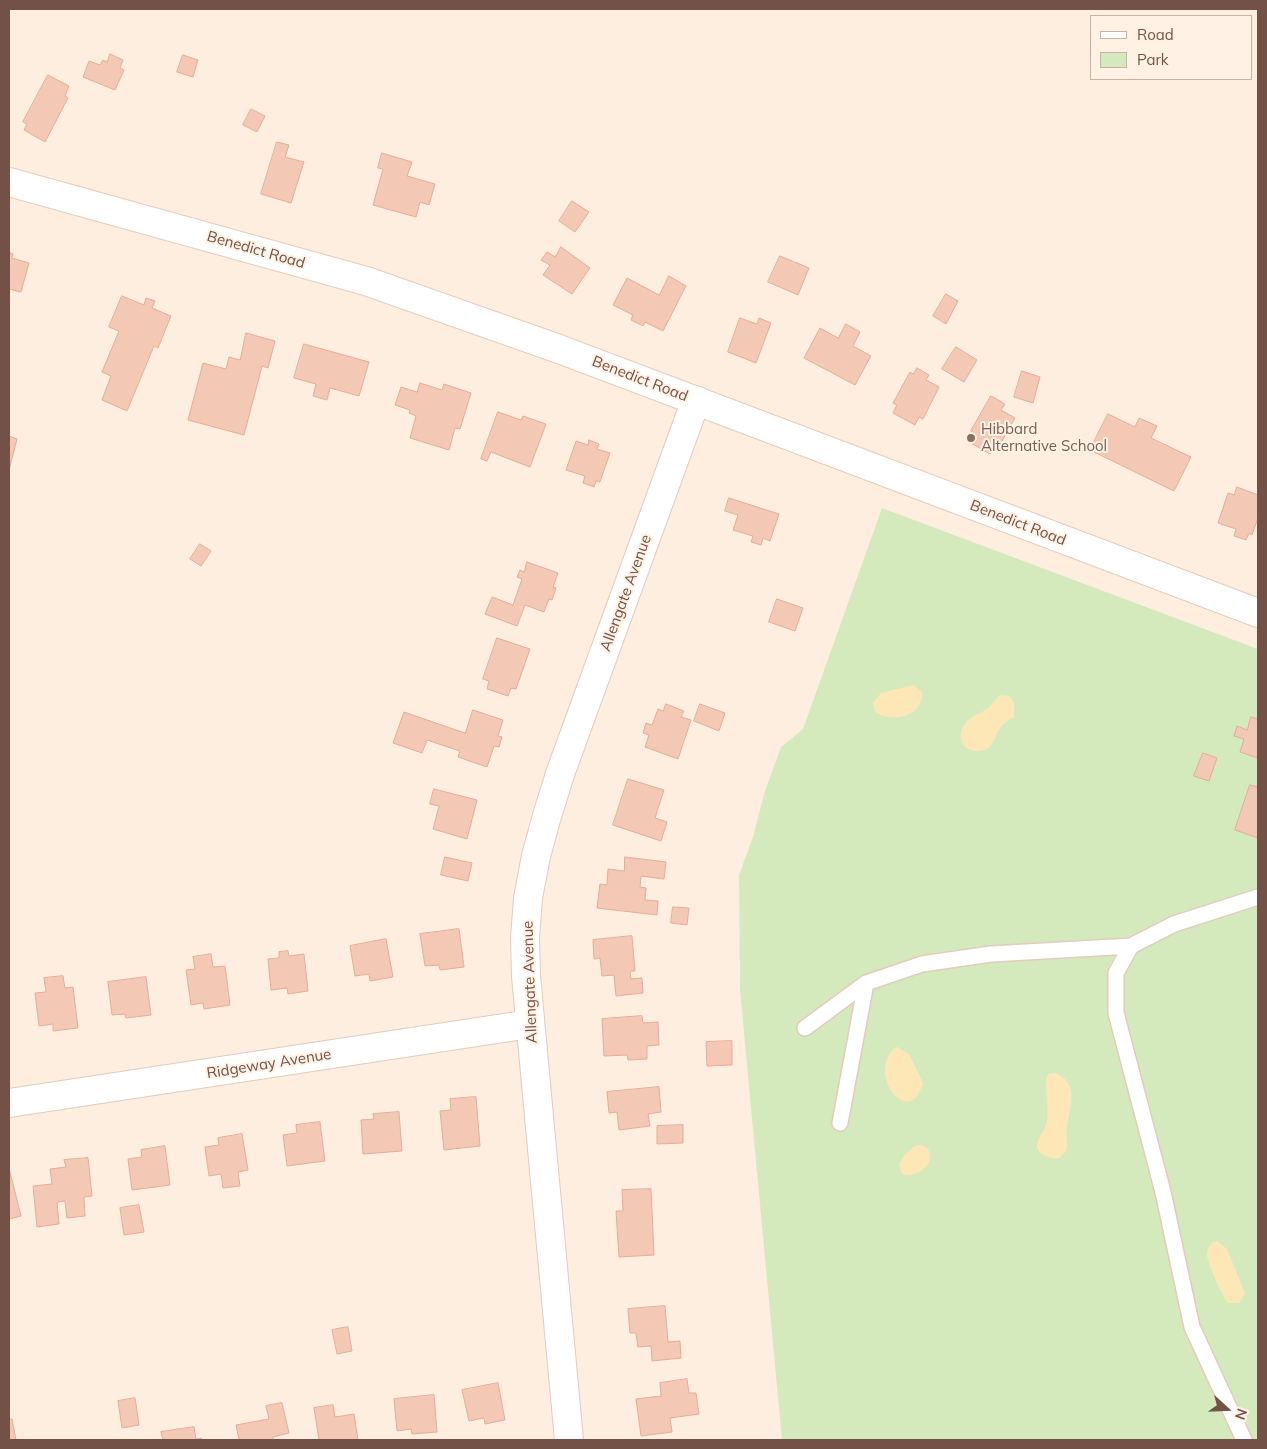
<!DOCTYPE html>
<html>
<head>
<meta charset="utf-8">
<style>
	body { margin:0 }
	#map { position:relative; width:1267px; height:1449px; overflow:hidden; background:#fdeedf; font-family:Mulish,sans-serif }
	canvas { display:block }
	.frame { position:absolute; inset:0; border:10px solid #745146; pointer-events:none }
	.legend { position:absolute; left:1090px; top:15px; width:162px; height:65px; box-sizing:border-box; background:#fff2e5; border:1px solid #c7b2a5; margin:0; padding:6px 9px; list-style:none; font-size:15px; color:#745146 }
	.legend li { display:flex; align-items:center; gap:10px; height:25px }
	.legend b { width:25px; border:1px solid #c7b2a5 }
	.north { position:absolute; left:1202px; top:1384px; width:50px; height:50px; -webkit-text-stroke:4px #fff2e5; paint-order:stroke; rotate:110deg; font-size:14px; font-weight:700; line-height:20px; text-align:center; color:#745146 }
	.north::after { content:''; display:block; margin:auto; width:18px; height:22px; background:#745146; clip-path:polygon(50% 0,100% 100%,50% 72%,0 100%) }
</style>
</head>
<body>
<div id="map">
<canvas width="1267" height="1449"></canvas>
<div class="frame"></div>
<ul class="legend">
<li><b style="height:6px;background:#fff"></b>Road</li>
<li><b style="height:14px;background:#d4eabd"></b>Park</li>
</ul>
<div class="north">N</div>
</div>
<script>
const c = document.querySelector('canvas').getContext('2d');
c.lineJoin = 'round';
function paint(path, color) { c.fillStyle = color; c.fill(path, 'evenodd'); }
function trace(path, color, width, dash) { c.strokeStyle = color; c.lineWidth = width; c.lineCap = dash ? 'butt' : 'round'; c.setLineDash(dash || []); c.stroke(path); }
function label(font, color, halo, rows, align = 'center') {
  c.font = font + ' Mulish,sans-serif'; c.lineWidth = 4; c.setLineDash([]); c.textBaseline = 'middle'; c.strokeStyle = halo; c.fillStyle = color; for (const [text, x, y, turn = 0] of rows) {
    c.save(); c.translate(x, y); c.rotate((+turn || 0) * Math.PI / 180); c.textAlign = isNaN(turn) ? turn : align; if (halo) c.strokeText(text, 0, 0); c.fillText(text, 0, 0); c.restore();
  }
}
const green = new Path2D(`
	M882,508L1258,649V1440H782L740,990L739,875L753,837L764,794L781,747L803,729Z`);
const sand = new Path2D(`
	M914,685L922,692C923,717 893,723 875,712L873,703L881,693Z
	M1001,695L1009,696L1014,702V717C995,727 1000,734 989,748C965,759 953,738 966,722C971,716 980,714 987,709C992,704 995,699 1001,695Z
	M897,1047L909,1054L923,1083C912,1121 883,1093 885,1067C886,1060 889,1054 893,1049Z
	M1054,1073C1080,1081 1070,1107 1067,1127C1066,1135 1068,1143 1066,1151L1059,1158C1053,1159 1042,1157 1038,1150C1034,1142 1044,1132 1046,1125C1050,1109 1045,1093 1046,1078L1049,1074Z
	M917,1145H922L928,1149C929,1151 930,1154 930,1157C930,1169 912,1178 902,1174L899,1165C903,1156 908,1150 917,1145Z
	M1217,1241L1227,1249L1245,1294L1239,1303H1228C1223,1296 1206,1262 1207,1253C1207,1249 1210,1246 1213,1242Z`);
const building = new Path2D(`
	M110,54L123,60L120,68L124,70L115,90L83,77L89,61L100,65L103,60L107,62Z
	M183,55L198,60L193,77L177,72Z
	M48,75L69,86L65,96L68,98L45,142L24,130L27,124L23,122Z
	M251,109L265,116L257,132L243,125Z
	M277,142L289,145L285,157L304,162L291,203L261,194Z
	M382,153L412,162L407,176L435,184L429,205L420,202L416,217L373,205L383,169L378,168Z
	M572,201L589,212L575,232L559,221Z
	M561,247L590,268L572,294L543,275L550,265L541,260L547,252L555,257Z
	M9,252L13,254L12,258L29,263L21,292L9,289Z
	M780,256L809,268L798,295L768,282Z
	M669,276L686,286L663,331L645,322L643,326L631,320L633,315L613,305L627,278L659,295Z
	M946,294L958,301L946,324L933,316Z
	M122,296L144,305L146,298L155,301L152,308L171,316L158,348L154,346L127,411L102,400L111,376L102,372L119,331L109,327Z
	M740,318L757,324L759,318L771,323L756,363L728,352Z
	M846,324L860,332L853,346L871,356L855,385L804,358L820,328L838,338Z
	M246,333L275,341L268,368L262,366L244,435L188,420L203,363L226,369L229,357L240,360Z
	M304,344L369,362L359,396L330,388L327,400L313,396L316,384L294,378Z
	M956,347L977,360L964,382L942,369Z
	M917,368L929,375L926,380L939,387L923,419L919,417L915,425L893,413L897,405L893,403L910,372L913,374Z
	M1022,371L1040,377L1033,403L1014,397Z
	M420,383L442,390L444,384L471,393L460,429L455,428L449,450L410,438L416,416L409,413L410,410L395,405L401,387L417,392Z
	M991,396L1005,404L1001,410L1015,418L998,448L995,446L990,454L969,442L974,433L971,431Z
	M498,412L521,420L523,416L546,424L530,467L491,452L487,461L481,459Z
	M1108,414L1135,427L1139,418L1157,426L1151,438L1191,457L1174,491L1090,450Z
	M9,436L17,439L9,470Z
	M589,440L599,444L597,449L610,453L600,482L596,481L594,487L583,483L585,476L566,470L576,441L588,445Z
	M1237,487L1258,495V518L1252,535L1249,533L1246,540L1234,536L1236,529L1218,523L1228,493L1234,495Z
	M729,498L779,514L770,541L763,538L761,545L751,542L753,536L733,530L738,515L725,511Z
	M200,544L211,551L201,566L190,559Z
	M527,562L558,573L553,587L556,588L552,600L549,599L544,612L525,605L517,626L485,614L492,597L513,605L522,579L517,577L520,570L524,572Z
	M777,599L803,608L795,631L769,622Z
	M497,638L530,649L516,689L511,688L508,696L487,689L489,681L483,679Z
	M666,704L684,711L681,717L691,720L678,759L645,747L649,735L643,733L646,723L652,725L658,709L663,711Z
	M700,704L725,713L719,731L694,721Z
	M473,710L503,720L498,736L502,737L499,747L494,746L487,767L458,757L460,751L427,740L422,753L393,743L404,712L465,733Z
	M1251,717L1258,719V758L1240,752L1244,739L1234,736L1237,726L1247,730Z
	M1203,753L1217,758L1209,781L1194,776Z
	M628,779L664,790L655,818L667,822L661,841L613,825Z
	M1250,785L1258,787V838L1235,830Z
	M434,789L477,800L467,839L433,829L439,806L430,804Z
	M445,857L472,863L468,881L441,875Z
	M625,857L666,862L664,879L641,876L640,887L646,888L645,900L658,901L657,915L597,908L600,884L607,885L608,869L624,871Z
	M673,907L689,908L687,925L671,923Z
	M459,929L464,967L440,970L439,965L425,966L420,934Z
	M632,936L635,971H630L631,979L642,978L643,993L616,996L614,975L602,976L600,958L594,959L593,940Z
	M386,939L393,977L370,981L369,974L355,976L350,946Z
	M288,951L289,956L304,954L308,991L288,994L287,988L271,990L268,959L279,958V952Z
	M211,954L213,967L225,966L230,1005L204,1009L203,1003L191,1005L186,970L195,969L193,957Z
	M63,976L65,988L73,987L78,1028L53,1031V1024L39,1026L35,993L46,992L44,978Z
	M146,977L151,1015L126,1018L125,1014L112,1015L108,982Z
	M642,1016L643,1023L658,1022L659,1045L647,1046V1059L628,1060L627,1055L604,1056L602,1019Z
	M732,1041V1065L707,1066L706,1042Z
	M659,1087L661,1112L648,1114L650,1126L619,1130L617,1112L609,1113L607,1092Z
	M476,1097L480,1146L444,1150L440,1111L451,1110L450,1099Z
	M399,1112L402,1151L363,1154L361,1120L374,1119L373,1114Z
	M320,1122L325,1161L287,1166L283,1135L297,1133L296,1125Z
	M683,1125V1143L657,1144V1126Z
	M242,1134L248,1170L238,1172L240,1186L223,1188L221,1174L209,1176L205,1147L219,1145L218,1138Z
	M165,1146L170,1185L132,1190L128,1159L142,1157L141,1150Z
	M88,1158L92,1196L84,1197L85,1216L67,1218L65,1201L57,1202L59,1224L37,1227L33,1186L52,1184L50,1169L66,1167L64,1160Z
	M9,1168L21,1216L9,1219Z
	M651,1189L654,1255L619,1257L616,1211H623L622,1190Z
	M139,1205L144,1232L124,1235L120,1208Z
	M665,1306L668,1342L680,1341L681,1358L652,1361L651,1346L638,1347L636,1333H630L628,1309Z
	M348,1327L352,1351L337,1354L332,1330Z
	M687,1379L689,1393H696L699,1414L670,1418L672,1432L641,1436L636,1399L661,1396L660,1383Z
	M498,1383L505,1420L485,1424L484,1418L469,1421L462,1390Z
	M434,1395L437,1432L412,1434L411,1429L397,1431L394,1399Z
	M135,1398L139,1425L122,1428L118,1401Z
	M282,1403L289,1433L273,1437V1440H239L236,1425L269,1419L266,1406Z
	M333,1405L335,1417L354,1414L358,1440H319L314,1408Z
	M9,1419H12L16,1440H9Z
	M194,1427L196,1439L201,1438L202,1440H163L161,1432Z`);
const lane = new Path2D(`
	M805,1028L866,983L922,964L991,954L1131,946
	M840,1123L866,983
	M1244,1440L1192,1327L1163,1192L1116,1013V973L1131,946L1174,924L1258,897`);
const street = new Path2D(`
	M9,1103L530,1024
	M569,1440L526,976L525,938L528,898L536,856L547,816L560,774L696,400`);
const secondary = new Path2D(`
	M9,182L366,281L559,349L1258,613`);
const markers = [
	[971,438,5,"#8d6e63"]
];
const streetNames = [
	["Benedict Road",256,250,16],
	["Benedict Road",640,379,21],
	["Benedict Road",1018,523,21],
	["Allengate Avenue",626,593,-70],
	["Allengate Avenue",530,982,-92],
	["Ridgeway Avenue",269,1064,-9]
];
const educationNames = [
	["Hibbard",981,429],
	["Alternative School",981,446]
];
paint(green, '#d4eabd');
paint(sand, '#fee7b7');
paint(building, '#f3c8b5');
trace(building, '#e6ac95', 1);
trace(lane, '#e3cbbe', 18);
trace(street, '#e3cbbe', 30);
trace(secondary, '#e8cbba', 30);
trace(lane, '#fff', 15);
trace(street, '#fff', 28);
trace(secondary, '#fff', 28);
for (const [x, y, r, color] of markers) { const dot = new Path2D(); dot.arc(x, y, r, 0, 2 * Math.PI); c.fillStyle = color; c.fill(dot); trace(dot, '#fff2e5', 2); }
label('15px', '#745146', '#fff2e5', streetNames);
label('15px', '#785e54', '#fff2e5', educationNames, 'left');
</script>
</body>
</html>
